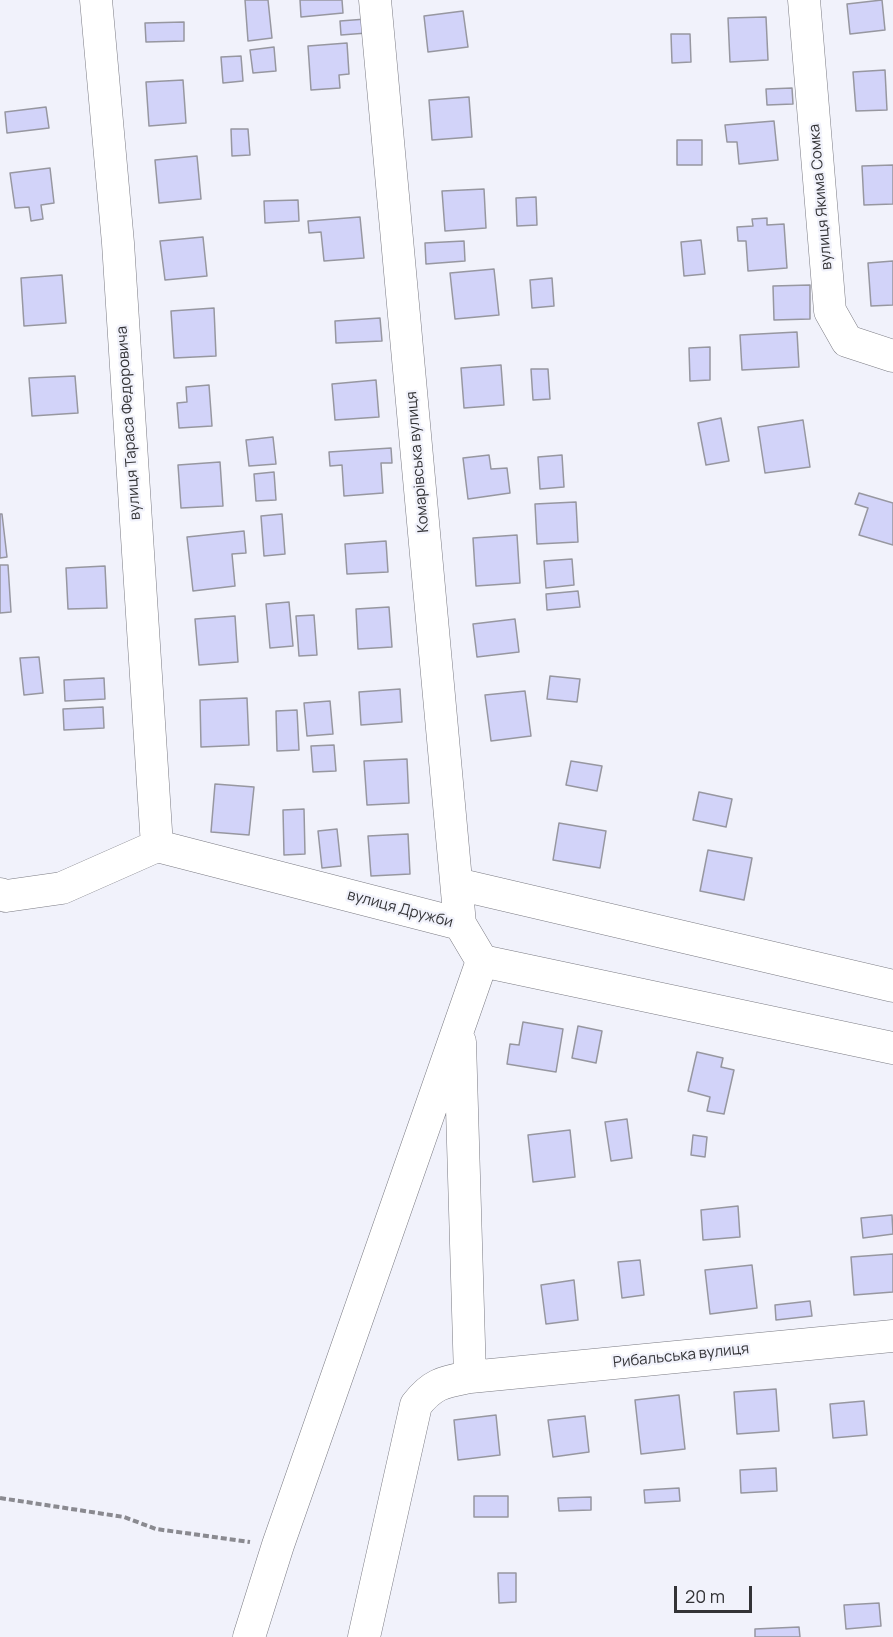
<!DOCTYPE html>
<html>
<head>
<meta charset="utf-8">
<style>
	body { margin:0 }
	#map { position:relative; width:893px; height:1637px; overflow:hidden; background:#f1f2fb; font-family:Manrope,sans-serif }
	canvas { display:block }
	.scale { position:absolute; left:674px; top:1586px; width:78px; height:27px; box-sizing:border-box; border:3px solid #333336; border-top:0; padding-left:8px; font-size:18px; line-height:21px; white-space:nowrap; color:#333336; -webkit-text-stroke:4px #f1f2fb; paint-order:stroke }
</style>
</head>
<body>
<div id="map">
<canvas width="893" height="1637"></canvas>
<div class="scale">20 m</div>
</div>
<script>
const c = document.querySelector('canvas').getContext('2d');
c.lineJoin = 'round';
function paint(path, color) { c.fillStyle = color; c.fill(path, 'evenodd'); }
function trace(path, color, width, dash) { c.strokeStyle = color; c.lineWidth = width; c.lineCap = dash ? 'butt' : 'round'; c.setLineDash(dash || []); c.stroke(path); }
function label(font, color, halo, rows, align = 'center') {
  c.font = font + ' Manrope,sans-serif'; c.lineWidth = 4.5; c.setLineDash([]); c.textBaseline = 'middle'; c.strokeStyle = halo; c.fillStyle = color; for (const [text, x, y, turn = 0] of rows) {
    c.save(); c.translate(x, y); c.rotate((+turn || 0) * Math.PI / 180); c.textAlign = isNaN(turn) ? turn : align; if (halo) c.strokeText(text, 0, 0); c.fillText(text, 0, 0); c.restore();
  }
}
const building = new Path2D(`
	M245,0H268L272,38L248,41Z
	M300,0H342L343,13L301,17Z
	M882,0L885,30L850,34L847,4Z
	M463,11L468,47L428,52L424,16Z
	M766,17L768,60L730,62L728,18Z
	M366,19L367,33L341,35L340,21Z
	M184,22V41L146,42L145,23Z
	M671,34H690L691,62L672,63Z
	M347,43L349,74L339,75L340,88L311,90L308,46Z
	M274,47L276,71L253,73L250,50Z
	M241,56L243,81L223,83L221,57Z
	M885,70L887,110L856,111L853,72Z
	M183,80L186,123L149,126L146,82Z
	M792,88L793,104L767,105L766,89Z
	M469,97L472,137L432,140L429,100Z
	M46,107L49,128L7,133L5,112Z
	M774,121L778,160L739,164L737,142H727L725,125Z
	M231,129H248L250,155L232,156Z
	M677,140H702V165H677Z
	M197,156L201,199L159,203L155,160Z
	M893,165V204L864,205L862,166Z
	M50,168L54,203L41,205L43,219L31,221L29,207L15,208L10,173Z
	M484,189L486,228L445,231L442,191Z
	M536,197L537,225L517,226L516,198Z
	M298,200L299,221L265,223L264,201Z
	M360,217L364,258L324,261L321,232L309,233L308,221Z
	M767,218V225L784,224L787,268L748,271L746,241H738L737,227L753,226L752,219Z
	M203,237L207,276L165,280L160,241Z
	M701,240L705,274L684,276L681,242Z
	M464,241L465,261L426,264L425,243Z
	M893,261V305L871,306L868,263Z
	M494,269L499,315L455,319L450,273Z
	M62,275L66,323L24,326L21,278Z
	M552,278L554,306L532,308L530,280Z
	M810,285V319L774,320L773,286Z
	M214,308L216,356L174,358L171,311Z
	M380,318L382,341L336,343L335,321Z
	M797,332L799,367L742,370L740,335Z
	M710,347V380L690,381L689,348Z
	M501,365L504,405L464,408L461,368Z
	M531,369H548L550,399L533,400Z
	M75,376L78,413L32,416L29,378Z
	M376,380L379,417L335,420L332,384Z
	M209,385L212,426L179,428L177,403L187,402L186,387Z
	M721,418L729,461L706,465L698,423Z
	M803,420L810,467L765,473L758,427Z
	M273,437L276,464L249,466L246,440Z
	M391,448L392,463H381L383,493L344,496L342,465L330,466L329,452Z
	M489,455L491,469L507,468L510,493L468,499L463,458Z
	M562,455L564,487L540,489L538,457Z
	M220,462L223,506L181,508L178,465Z
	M274,472L276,500L256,501L254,474Z
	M859,493L893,503V545L859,535L868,508L855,504Z
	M576,502L578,542L537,544L535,504Z
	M0,514H2L7,557L0,558Z
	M282,514L285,554L264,556L261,516Z
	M244,531L246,553L232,554L235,586L193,591L187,537Z
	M517,535L520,583L476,586L473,538Z
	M386,541L388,572L347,574L345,544Z
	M572,559L574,585L546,588L544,561Z
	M0,565H8L11,612L0,613Z
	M105,566L107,608L68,609L66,568Z
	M578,591L580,607L547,610L546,594Z
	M289,602L293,646L270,648L266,604Z
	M389,607L392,647L358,649L356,609Z
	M314,615L317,655L299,656L296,616Z
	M235,616L238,662L199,665L195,619Z
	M515,619L519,652L477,657L473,624Z
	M39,657L43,693L24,695L20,658Z
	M550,676L580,679L577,702L547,699Z
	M104,678L105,699L65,701L64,680Z
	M400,689L402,722L361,725L359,692Z
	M525,691L531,736L491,741L485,695Z
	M247,698L249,745L201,747L200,700Z
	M330,701L333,734L307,736L304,703Z
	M103,707L104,728L64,730L63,709Z
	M297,710L299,750L277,751L276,711Z
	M334,745L336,771L313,772L311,746Z
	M407,759L409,803L367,805L364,761Z
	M571,761L602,766L597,791L566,785Z
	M215,784L254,787L249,835L211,832Z
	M699,792L732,799L726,827L693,820Z
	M304,809L305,854L284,855L283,810Z
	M559,823L606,831L600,868L553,860Z
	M337,829L341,866L322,868L318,831Z
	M408,834L410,874L371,876L368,836Z
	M708,850L752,858L744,900L700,891Z
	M523,1022L563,1029L556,1072L507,1064L510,1044L519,1045Z
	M578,1026L602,1031L596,1063L572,1058Z
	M697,1052L723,1058L721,1067L734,1070L724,1114L707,1111L710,1097L688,1091Z
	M627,1119L632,1158L611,1161L605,1122Z
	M570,1130L575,1177L533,1182L528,1135Z
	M693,1135L707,1137L705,1157L691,1155Z
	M738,1206L740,1237L703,1240L701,1210Z
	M892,1215L893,1234L863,1238L861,1218Z
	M893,1254V1292L854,1295L851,1257Z
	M640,1260L644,1295L622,1298L618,1262Z
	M752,1265L757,1308L710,1314L705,1270Z
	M574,1280L578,1320L546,1324L541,1285Z
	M810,1301L812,1316L776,1320L775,1305Z
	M776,1389L779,1431L737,1434L734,1392Z
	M679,1395L685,1449L641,1454L635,1400Z
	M864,1401L867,1435L833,1438L830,1404Z
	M496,1415L500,1455L458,1460L454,1420Z
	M585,1416L589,1452L553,1457L548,1420Z
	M776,1468L777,1491L741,1493L740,1470Z
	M679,1488L680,1501L645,1503L644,1490Z
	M474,1496H508V1517H474Z
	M591,1497V1510L559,1511L558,1498Z
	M498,1573H516V1602L499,1603Z
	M879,1603L881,1626L846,1629L844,1605Z
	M799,1627L800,1637H755V1629Z`);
const path = new Path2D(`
	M0,1498L124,1517L156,1529L250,1542`);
const minor = new Path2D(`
	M96,0L118,243L157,846
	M375,0L460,924L482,961L893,1048
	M804,0L830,311L847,341L893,356
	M457,884L893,986
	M0,894L6,896L62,888L157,846L460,924
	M460,1042L470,1377
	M249,1637L278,1545L482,961
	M364,1637L416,1405C433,1383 444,1382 470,1377L893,1336`);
const streetNames = [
	["вулиця Якима Сомка",821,197,-95],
	["вулиця Тараса Федоровича",129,423,-94],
	["Комарівська вулиця",418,462,-95],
	["вулиця Дружби",400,909,15],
	["Рибальська вулиця",681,1356,-6]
];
paint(building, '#d2d3f9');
trace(building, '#9797a0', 1.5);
trace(minor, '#7b7b83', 33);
trace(path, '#8a8a90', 4, [6, 3]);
trace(minor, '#fff', 32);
label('15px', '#333336', '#f1f2fb', streetNames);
</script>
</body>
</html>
